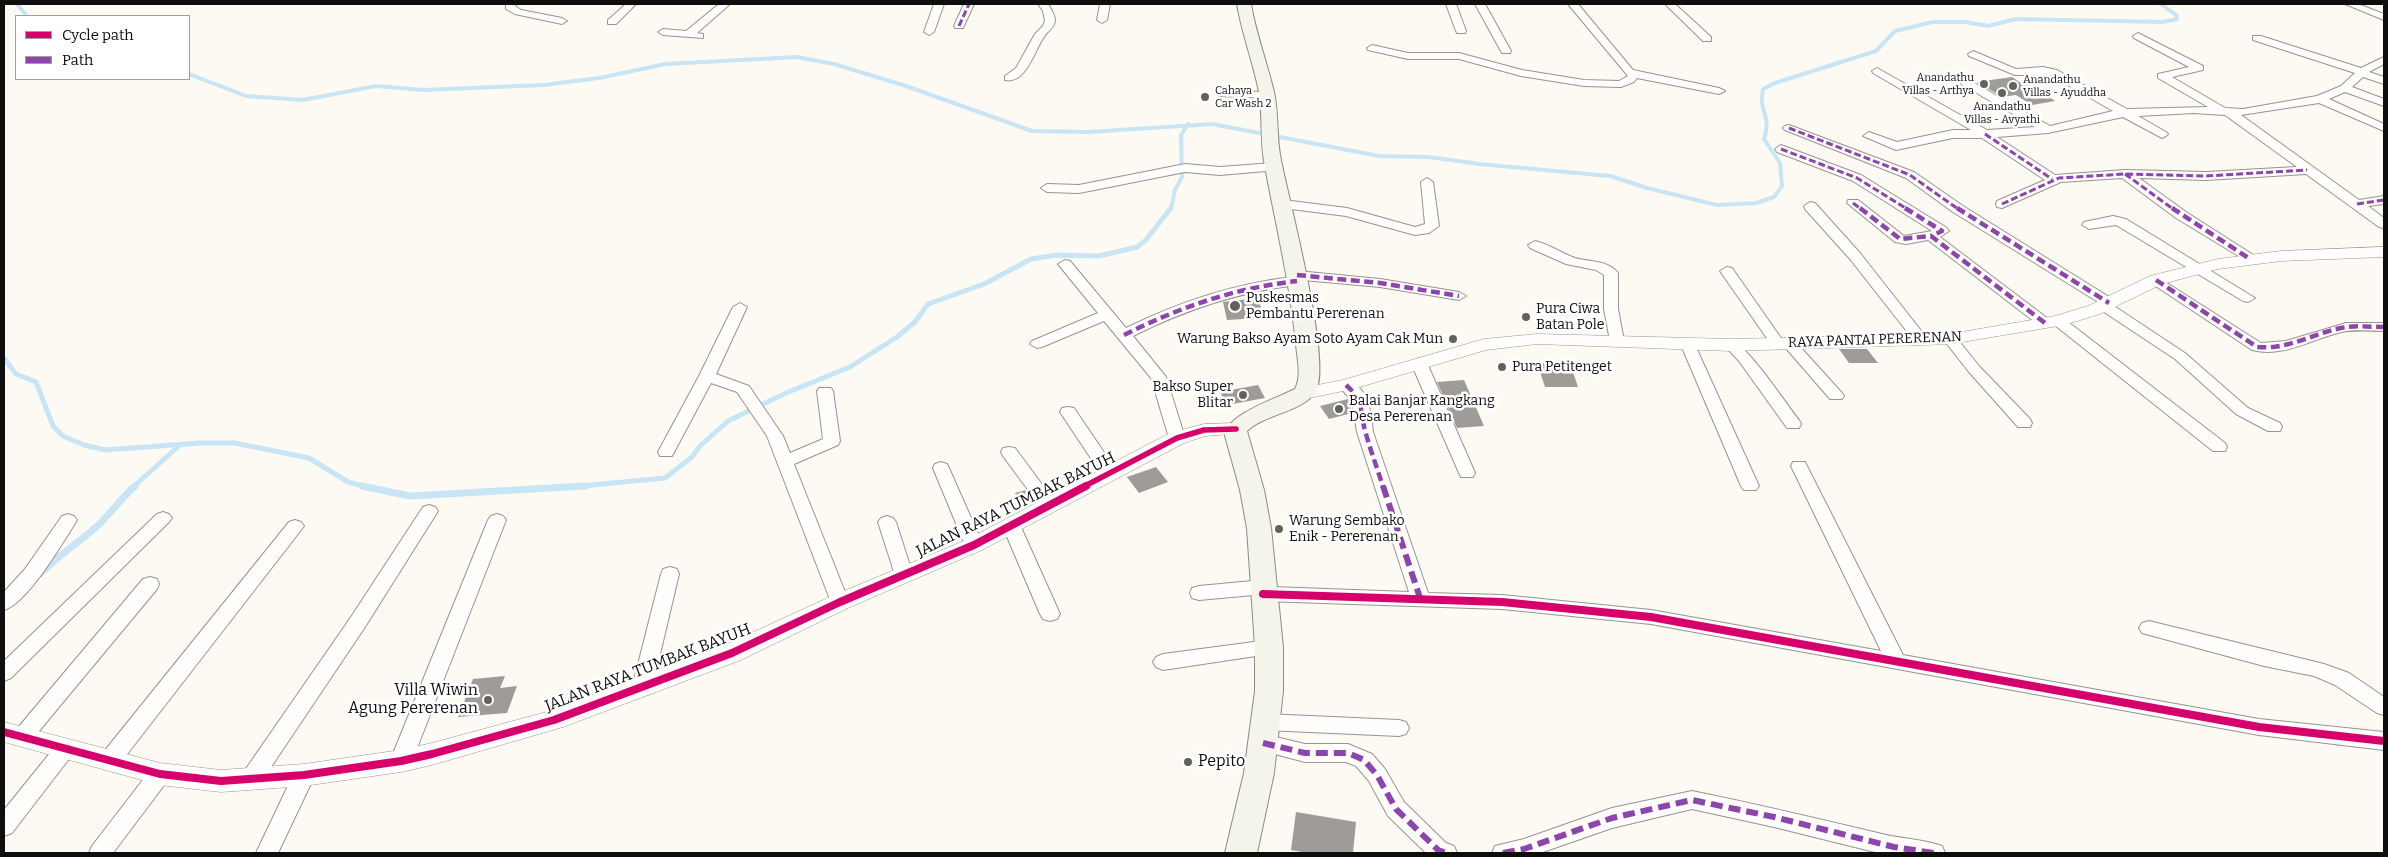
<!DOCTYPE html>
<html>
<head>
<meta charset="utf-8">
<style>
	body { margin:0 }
	#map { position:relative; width:2388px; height:857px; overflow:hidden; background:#fcfaf2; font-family:Bitter,serif }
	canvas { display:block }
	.frame { position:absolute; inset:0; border:5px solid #0e0e0e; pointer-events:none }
	.legend { position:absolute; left:15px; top:15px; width:175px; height:65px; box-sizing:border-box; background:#fff; border:1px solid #9f9f9f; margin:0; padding:6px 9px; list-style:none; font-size:15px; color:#0e0e0e }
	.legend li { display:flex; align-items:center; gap:10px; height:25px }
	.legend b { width:25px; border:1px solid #9f9f9f }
</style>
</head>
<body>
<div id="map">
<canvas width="2388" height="857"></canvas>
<div class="frame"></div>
<ul class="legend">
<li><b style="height:6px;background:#d6006c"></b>Cycle path</li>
<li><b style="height:6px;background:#8e44ad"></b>Path</li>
</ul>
</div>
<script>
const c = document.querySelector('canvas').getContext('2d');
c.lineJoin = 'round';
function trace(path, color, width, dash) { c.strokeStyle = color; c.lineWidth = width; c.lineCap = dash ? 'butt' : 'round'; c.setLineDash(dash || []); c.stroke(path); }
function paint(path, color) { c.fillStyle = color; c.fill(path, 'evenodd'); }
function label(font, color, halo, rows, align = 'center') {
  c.font = font + ' Bitter,serif'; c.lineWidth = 5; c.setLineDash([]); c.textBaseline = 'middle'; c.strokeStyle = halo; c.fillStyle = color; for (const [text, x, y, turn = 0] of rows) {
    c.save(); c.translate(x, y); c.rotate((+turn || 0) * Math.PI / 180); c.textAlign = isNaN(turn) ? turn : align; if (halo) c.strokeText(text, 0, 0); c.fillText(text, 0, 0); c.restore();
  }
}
const streamFar2 = new Path2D(`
	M17,4L27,16
	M189,74L246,96L303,100L376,86L423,90L544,85L599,78L666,64L796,57L834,64L906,86L1032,131L1089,132L1212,124L1379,156L1429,157L1479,164L1610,176L1647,188L1717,205L1756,203L1774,197L1782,186L1780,163L1764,139C1772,114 1758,112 1763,89L1775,83L1876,51L1895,31L1933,22H1965L1988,26L2016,19L2163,22L2177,19L2176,15L2161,4
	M1171,209L1175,190L1182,177L1181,135L1188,124`);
const streamFar1 = new Path2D(`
	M4,358L16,374L36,382L53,426L63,436L84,445L105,450L200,443H235L309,458L348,482L367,487
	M133,487L180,445
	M571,487L665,478L692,457L700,446L728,421L786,393L850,367L897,337L915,322L928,304L984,284L1031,259L1057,255L1099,256L1137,247L1145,241L1171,208`);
const stream = new Path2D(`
	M362,486L410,496L586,486
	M40,574C57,557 76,544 94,529C109,516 120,499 135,486`);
const building = new Path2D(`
	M2012,77L2022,84H2030L2055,101L2032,105L2016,95L2002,97L1977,82Z
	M1258,298L1262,311L1258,312L1259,318L1227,320L1223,302Z
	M1839,349H1867L1878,363H1849Z
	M1537,363H1570L1578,387H1545Z
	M1464,380L1484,426L1457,428L1437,382Z
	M1258,385L1265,398L1227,405L1220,392Z
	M1348,399L1352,413L1329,419L1320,406Z
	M1156,467L1168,482L1139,493L1127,477Z
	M1026,490L1034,502L1021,505L1015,493Z
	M505,676L500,688L517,686L507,713L458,717L473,679Z
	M1296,812L1356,822L1353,853H1307L1291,850Z`);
const minor = new Path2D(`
	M506,4H516L515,6L521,10L562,18L567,21L562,24L515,14L506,9Z
	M626,4H636L616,24H608V20Z
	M719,4H730L697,33L703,34V38L663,35L658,32L663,29L686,31Z
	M934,4H944L934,32L929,35L924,32Z
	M964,4H974L963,28H955L954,26Z
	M1038,4H1048C1051,9 1055,15 1055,21C1054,29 1047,31 1044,37C1035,49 1026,85 1005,80V76L1016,68L1035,34L1043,26L1045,21L1043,11Z
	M1100,4H1110L1107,20L1102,23L1097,20Z
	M1446,4H1456L1466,31L1465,33H1457L1456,31Z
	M1475,4H1485L1511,51L1510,53H1502Z
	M1568,4H1578L1633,70L1719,88L1725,91L1719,94L1637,78L1634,82L1621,87L1584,86L1521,76L1459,59H1408L1368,50L1367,48L1372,45L1408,53H1459L1522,70L1584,80L1619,81L1628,76Z
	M1665,4H1675L1711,37V41H1703Z
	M2345,4H2358L2384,14V20Z
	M2138,33L2203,66V70L2172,77L2225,108L2243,109L2317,96L2341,86L2355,73L2253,40V36H2261L2361,68L2384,57V64L2369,72L2384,77V84L2363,77L2352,87L2384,99V106L2345,92L2329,99L2384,124V131L2319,103L2241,115L2359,200L2384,196V204L2368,206L2384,218V228L2379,227L2306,174L2206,180L2139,178L2186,212L2255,256L2257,259L2255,262L2250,263L2176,218L2122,178L2061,182L2002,208L1997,207L1996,204L1997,201L2045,180L1982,138H1953L1896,150L1863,136L1869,132L1897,142L1953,130H1971L1873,73L1872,71L1877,68L1987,130L2035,127L1961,84V80H1969L2050,126L2113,111L2050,75H2015L1969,56L1968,54L1973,51L2016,69L2043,67L2057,70L2127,109L2208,107L2158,78V74L2189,67L2134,38L2133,36ZM2194,113L2225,115L2297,167L2206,172L2125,170L2055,175L1997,137L2048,133L2123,117L2162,138L2166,136L2168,134L2166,132L2138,116Z
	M1224,91L1267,92L1273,95L1267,98L1220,96L1218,94Z
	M1789,125L1914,172L1963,206L2114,300L2116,303L2114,306L2185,353L2248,408L2280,423L2282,427L2280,431H2268L2236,414L2175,359L2098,308L2096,305L2098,302L1953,212L1906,178L1785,130L1783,128L1785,126Z
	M1781,145L1861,175L1947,228L1949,231L1940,237L2051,321L2058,317L2063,318L2225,443L2227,447L2225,451H2213L2052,323L2045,327L2040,326L1928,240L1906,244L1895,242L1847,203L1848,200H1858L1904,236L1932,231L1853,181L1777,152L1775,149Z
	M1274,163L1280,167L1278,170L1220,175L1185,172L1079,193L1047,192L1041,188L1047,184L1079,185L1185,164L1220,167Z
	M1427,178L1433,182L1439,226L1429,233L1415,235L1346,216L1283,208L1277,204L1283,200L1347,208L1415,227L1425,224L1421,182Z
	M1810,202L1815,203L1860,253L1926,337L1928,340L1926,343H1916L1850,259L1805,209L1804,206Z
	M2113,216L2126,219L2255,298L2248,302L2243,301L2116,225L2089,229L2082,225L2084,222Z
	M1535,241C1549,244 1561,253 1575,258C1589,262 1608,260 1618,273V309L1624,341L1622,344L1617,345L1610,341L1604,309V275L1596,270L1566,264L1530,248L1528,245Z
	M1065,260L1070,261L1126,328C1179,302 1233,284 1292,277L1290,275L1292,272L1297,271L1380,279L1459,292L1466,296L1459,300L1380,287L1303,280L1302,284L1297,285C1238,292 1185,310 1133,336L1166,377L1185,438L1183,442H1171L1169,438L1151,378L1104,321L1042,347L1037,348L1030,344L1032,341L1098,313L1058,264Z
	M1727,267L1732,268L1783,341L1789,339L1794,340L1842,393L1844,396L1842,399H1830L1784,346L1778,348L1773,347L1720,271Z
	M2156,276L2261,343L2286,341L2346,323H2384V331C2370,331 2356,329 2342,332C2311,339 2284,358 2252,350L2151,283L2149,280Z
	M740,303L747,307L716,374L749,386L783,436L790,453L823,439L817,391L819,388H831L833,391L840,441L838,445L794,464L849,602L847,607L840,609L833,607L831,602L767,436L737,392L711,383L672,456H660L658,452L699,376L733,307Z
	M1950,335L1955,336L1979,366L2030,419L2032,423L2030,427H2018L1969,372L1943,339Z
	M1688,341L1695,345L1759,486L1756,490H1744L1741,486L1681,345Z
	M1731,341C1748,345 1786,404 1799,420L1801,424L1799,428H1787L1739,361L1724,345Z
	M1419,358L1427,363L1475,473L1473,477H1461L1459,473L1411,363Z
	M1346,380C1369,386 1371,413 1373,432L1428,593L1502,595L1651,610L1881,651L1791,466L1793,462H1805L1807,466L1903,655L2259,719L2384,732V750L2259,735L1651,624L1502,609L1263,601L1256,599L1254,595L1199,600L1192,598L1190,593L1192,588L1199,586L1263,580L1270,582L1272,587L1409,592L1357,432L1352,401L1338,385Z
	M1068,407L1074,408L1116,470L1118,474L1116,478H1104L1060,412L1062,408Z
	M1009,447L1015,448L1055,502L1058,506L1055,510L1049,512L1043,510L1003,456L1001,452L1003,448Z
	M941,462L947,464L949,468L983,545L980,549L974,551L968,549L965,545L933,468L935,464Z
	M429,505L435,507L438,511L365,627L259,785L251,788L243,785L240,779L243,773L351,617L423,507Z
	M163,512L169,514L172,518L169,522L11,678L4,681V661L157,514Z
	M68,514L74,516L77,520C64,541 27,604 4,610V592L25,569L62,516Z
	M497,514L503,516L506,520L412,761L409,767L401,770L393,767L390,761L488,520L491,516Z
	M887,516L893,518L896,522L913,575L911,580L904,582L897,580L895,575L878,522L881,518Z
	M1011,519L1017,521L1020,525L1060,614L1057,619L1050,621L1043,619L1040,614L1002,525L1005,521Z
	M295,520L301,522L304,526L301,530L118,766L110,769L102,766L99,760L102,754L289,522Z
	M670,567L677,569L679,574L652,688L649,694L642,696L635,694L632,688L661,574L663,569Z
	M150,577L157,579L159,584L157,589L30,742L23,745L16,742L13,736L16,730L143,579Z
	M2149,621L2324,664L2349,673L2384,697V715L2377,713L2335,685L2314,676L2264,666L2142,633L2139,628L2142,623Z
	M1269,640L1276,642L1279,647L1276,652L1269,654L1163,670L1156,667L1153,662L1156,657L1163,654Z
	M1265,714L1399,720L1406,722L1409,728L1406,734L1399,736L1265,730L1258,728L1255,722L1258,716Z
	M1263,734L1305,744H1348L1372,754L1385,769L1404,802L1446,843L1454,846L1457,853H1426L1388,816L1369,781L1356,766L1346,762H1305L1256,749L1252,743L1256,737Z
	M65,740L72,743L76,749L72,755L12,833L4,836V810L58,743Z
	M160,765L168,768L171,774L168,780L113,853H89L92,846L152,768Z
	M304,766L312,769L315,775L278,853H256L296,769Z
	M1692,791C1756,804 1819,819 1882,834C1902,839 1923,839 1942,846L1945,853H1879L1774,827L1692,809L1612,828L1540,853H1492L1495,846L1524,839L1612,808Z`);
const tertiary = new Path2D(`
	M2384,247V257L2281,261L2218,269L2162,284L2100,314L2064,325L1950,344L1731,351L1537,344L1486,350L1353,389L1304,399L1297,397L1294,393L1297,389L1343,380L1484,339L1537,334L1731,339L1950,334L2055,316L2088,306L2150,276L2218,259L2281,251Z
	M1236,423L1243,425L1246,429L1243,433L1205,436L1184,443L982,550L848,608L741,660L563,727L432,765L401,772L304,786L221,792L160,785L4,742V722L160,763L221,770L304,764L401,750L432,743L550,711L723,646L832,596L966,540L1170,433L1204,424Z`);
const secondary = new Path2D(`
	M1237,4H1251C1256,34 1267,62 1274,92C1279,114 1276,138 1281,160C1289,201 1332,362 1316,391C1305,411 1263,415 1247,431L1264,490L1271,528L1283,647V691L1274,773L1257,853H1225L1244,773L1255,691V647L1247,528L1240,490L1225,436C1225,415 1277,398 1295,389C1302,376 1297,358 1296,344C1290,282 1275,222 1264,161C1260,138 1263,115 1259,92C1253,62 1242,34 1237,4Z`);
const quietFar2 = new Path2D(`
	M959,26L969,4
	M1789,128L1910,175L1958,209
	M1985,134L2052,179
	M1781,149L1857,178L1907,209
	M2125,174L2173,209
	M1853,203L1861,209
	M2002,204L2059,178L2125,174L2206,176L2307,170
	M2357,204L2384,200`);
const quietFar1 = new Path2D(`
	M1860,208L1900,239L1931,236L2045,323
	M1905,208L1942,231L1931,236
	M1957,208L2109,303
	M2172,208L2250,259
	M1297,275L1380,283L1459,296
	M2156,280L2257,347C2287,350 2312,334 2341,328C2355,325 2370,327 2384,327
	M1124,335C1180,307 1235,288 1297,281
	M1346,385C1366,403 1359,412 1366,434C1371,452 1378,470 1383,487`);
const quiet = new Path2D(`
	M1383,486L1420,598
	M1263,743L1305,753H1348L1364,760L1377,775L1396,809L1438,850L1446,853
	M1503,853L1524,849L1612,818L1692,800L1774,817L1894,847L1934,853`);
const cyclewayFar1 = new Path2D(`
	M1083,487L1177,438L1204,430L1236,429`);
const cycleway = new Path2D(`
	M1263,594L1502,602L1651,617L2259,727L2384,741
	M4,732L160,774L221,781L304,775L401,761L432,754L554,720L732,653L840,602L974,545L1086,486`);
const markers = [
	[1984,84,5,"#61615e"],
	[2013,86,5,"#61615e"],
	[2002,93,5,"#61615e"],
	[1205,97,5,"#61615e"],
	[1235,306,6,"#61615e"],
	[1526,317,5,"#61615e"],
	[1453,339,5,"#61615e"],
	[1502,367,5,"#61615e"],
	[1243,395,5,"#61615e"],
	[1339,409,5,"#61615e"],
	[1279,529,5,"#61615e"],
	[488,700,5,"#61615e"],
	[1188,762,5,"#61615e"]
];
const farPoinames = [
	["Anandathu",1974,78,"right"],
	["Villas - Arthya",1974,91,"right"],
	["Anandathu",2023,80],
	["Villas - Ayuddha",2023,93],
	["Cahaya",1215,91],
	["Car Wash 2",1215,104],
	["Anandathu",2002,107,"center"],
	["Villas - Avyathi",2002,120,"center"]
];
const poiNames = [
	["Puskesmas",1246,298],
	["Pembantu Pererenan",1246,314],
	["Pura Ciwa",1536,309],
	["Batan Pole",1536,325],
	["Warung Bakso Ayam Soto Ayam Cak Mun",1443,339,"right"],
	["Pura Petitenget",1512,367],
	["Bakso Super",1233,387,"right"],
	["Blitar",1233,403,"right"],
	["Balai Banjar Kangkang",1349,401],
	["Desa Pererenan",1349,417],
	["Warung Sembako",1289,521],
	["Enik - Pererenan",1289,537]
];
const streetNames = [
	["RAYA PANTAI PERERENAN",1875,340,-2]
];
const nearStreetnames = [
	["JALAN RAYA TUMBAK BAYUH",1016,505,-26],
	["JALAN RAYA TUMBAK BAYUH",648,668,-21]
];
const nearPoinames = [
	["Villa Wiwin",478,691],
	["Agung Pererenan",478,709],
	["Pepito",1198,762,"left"]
];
trace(streamFar2, '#c8e5f6', 4);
trace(streamFar1, '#c8e5f6', 5);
trace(stream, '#c8e5f6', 7);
paint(building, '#9f9c98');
trace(minor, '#959491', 2);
trace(tertiary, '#959491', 1);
trace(secondary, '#8c8b87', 2);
paint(minor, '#fffefd');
paint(tertiary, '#fffefd');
paint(secondary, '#f5f4ea');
trace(quietFar2, '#8e44ad', 3, [7, 3]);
trace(quietFar1, '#8e44ad', 4.5, [9, 4.5]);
trace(quiet, '#8e44ad', 6, [12, 6]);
trace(cyclewayFar1, '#d6006c', 5.5);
trace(cycleway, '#d6006c', 8);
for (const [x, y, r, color] of markers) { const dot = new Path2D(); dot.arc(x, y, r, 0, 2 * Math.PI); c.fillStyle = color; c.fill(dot); trace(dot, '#fff', 2); }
label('11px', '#0e0e0e', '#fff', farPoinames, 'left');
label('14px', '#0e0e0e', '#fff', poiNames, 'left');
label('14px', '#0e0e0e', '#fff', streetNames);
label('16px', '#0e0e0e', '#fff', nearStreetnames);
label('16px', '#0e0e0e', '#fff', nearPoinames, 'right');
</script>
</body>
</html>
